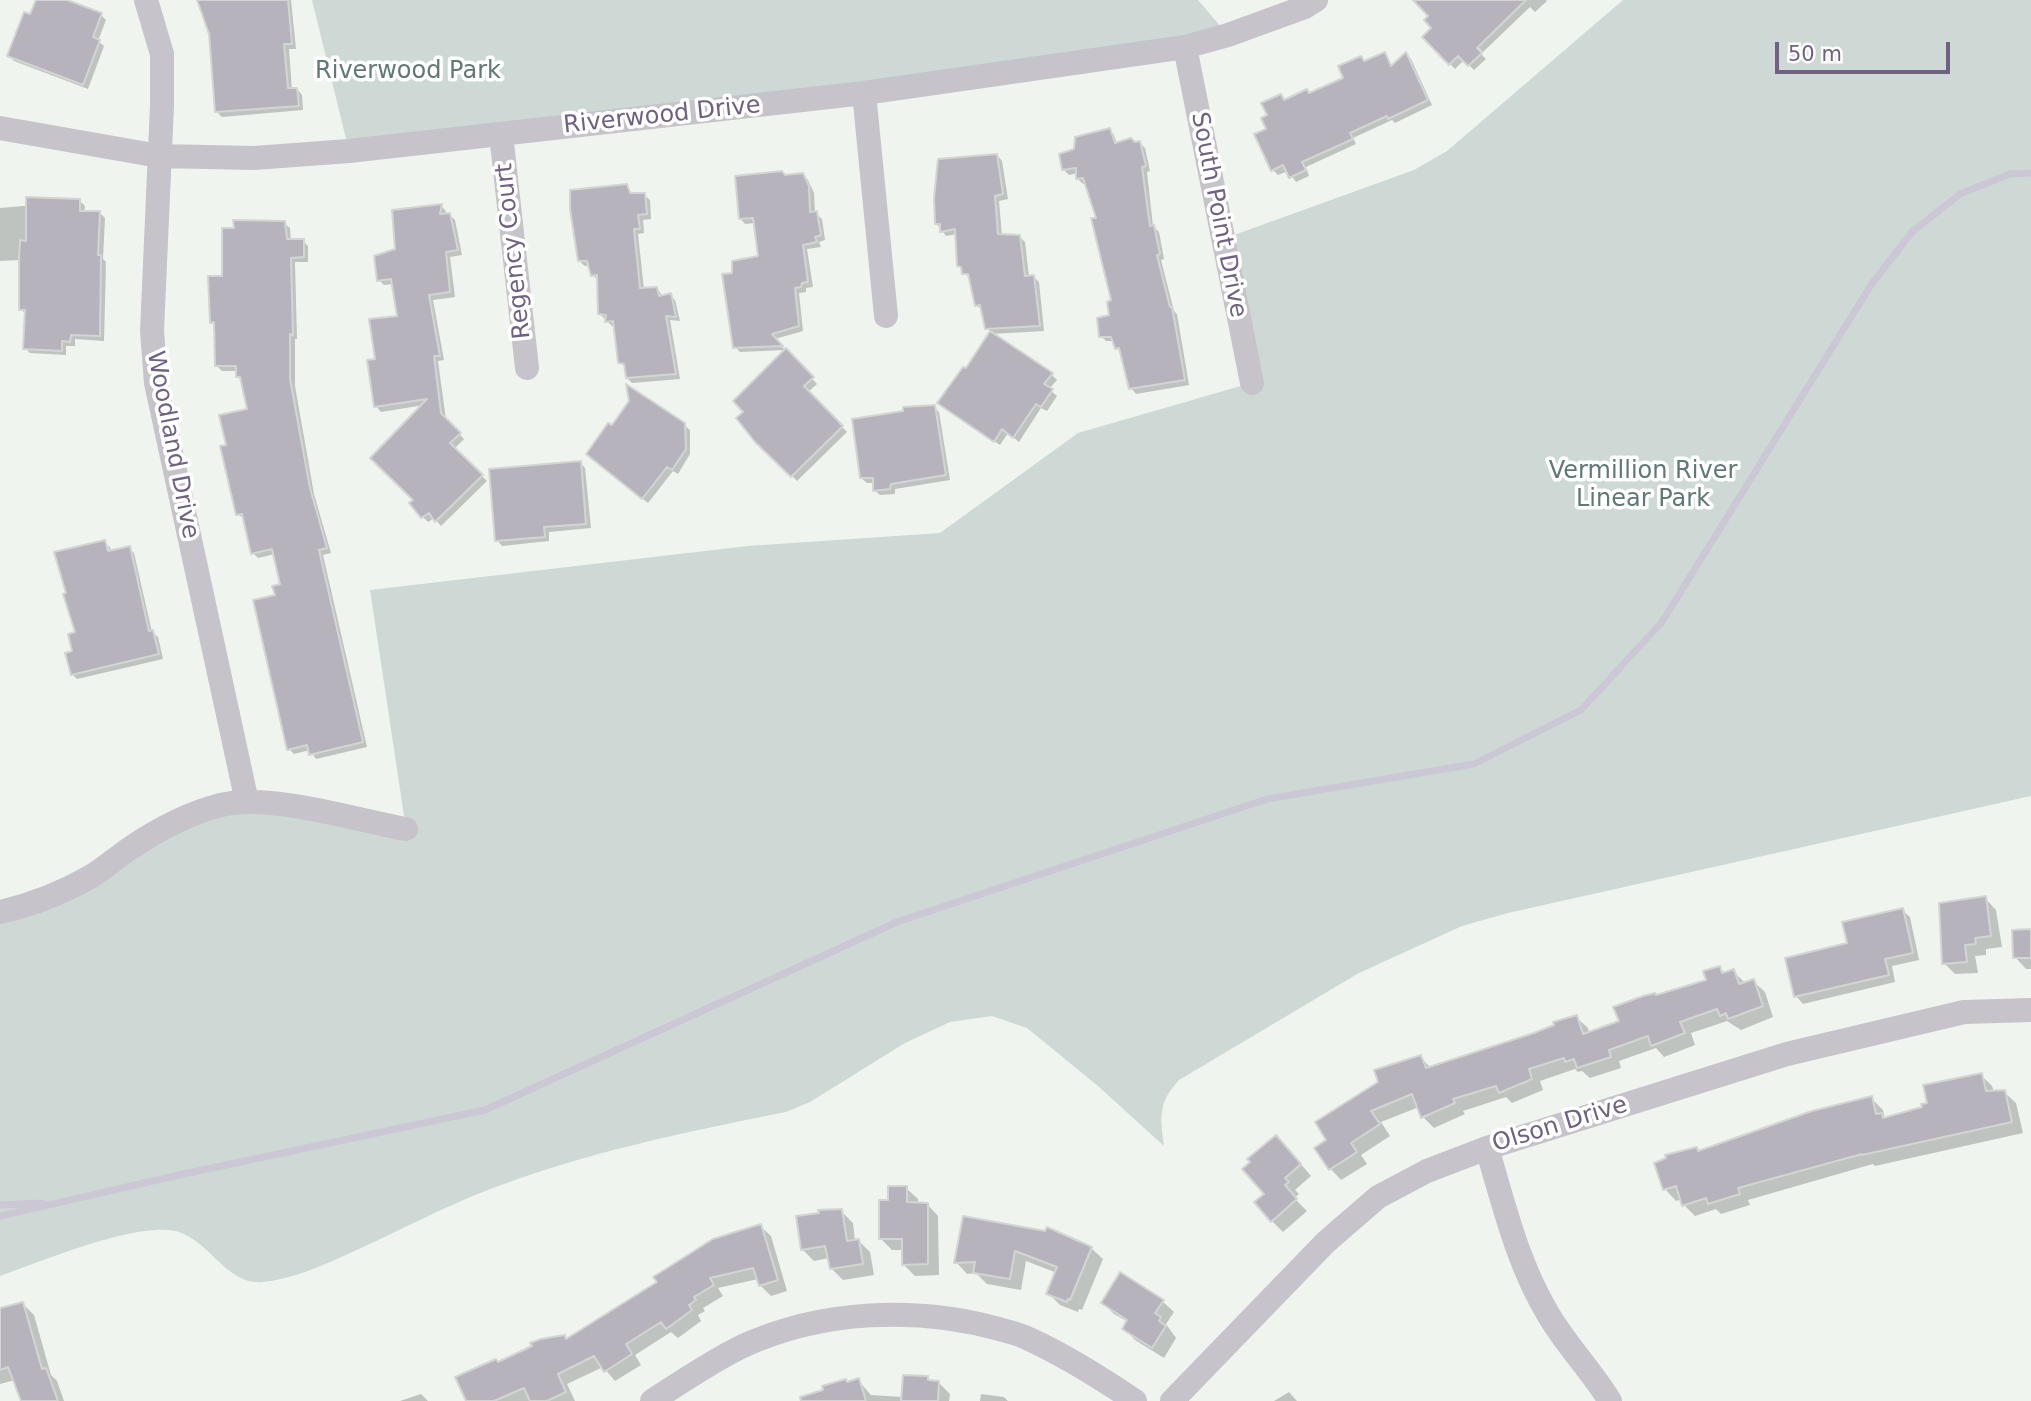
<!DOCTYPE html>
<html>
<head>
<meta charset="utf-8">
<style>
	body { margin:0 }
	#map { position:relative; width:2031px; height:1401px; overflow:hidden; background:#eff4ef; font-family:"DejaVu Sans",sans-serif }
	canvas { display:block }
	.scale { position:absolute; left:1775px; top:42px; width:175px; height:32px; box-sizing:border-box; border:4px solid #706182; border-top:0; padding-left:9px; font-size:21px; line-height:24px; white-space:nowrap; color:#706182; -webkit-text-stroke:5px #fff; paint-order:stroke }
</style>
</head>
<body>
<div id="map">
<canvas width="2031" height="1401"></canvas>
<div class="scale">50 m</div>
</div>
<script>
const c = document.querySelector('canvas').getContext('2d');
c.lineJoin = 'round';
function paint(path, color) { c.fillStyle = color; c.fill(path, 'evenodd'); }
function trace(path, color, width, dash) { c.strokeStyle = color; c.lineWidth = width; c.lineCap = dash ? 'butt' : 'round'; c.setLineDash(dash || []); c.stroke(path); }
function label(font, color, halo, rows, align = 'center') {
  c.font = font + ' "DejaVu Sans",sans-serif'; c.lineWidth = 7; c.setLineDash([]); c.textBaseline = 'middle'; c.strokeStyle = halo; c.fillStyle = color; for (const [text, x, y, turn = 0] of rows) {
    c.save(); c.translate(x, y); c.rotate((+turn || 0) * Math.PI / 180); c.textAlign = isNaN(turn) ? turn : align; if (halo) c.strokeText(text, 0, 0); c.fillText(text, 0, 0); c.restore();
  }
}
const green = new Path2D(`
	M312,0H1198L1228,35L349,151Z
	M1623,0H2031V796L1508,913L1462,926L1359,973L1179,1080C1158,1103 1160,1116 1164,1146L1098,1086L1027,1028L992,1016L950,1022L905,1043L810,1102L786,1112C685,1132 584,1153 488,1190C441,1208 395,1233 348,1254C322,1266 292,1279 263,1282C228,1286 210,1242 179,1232C139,1220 41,1262 0,1276V912L222,805L406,829L370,590L748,546L940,533L1078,433L1251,383L1223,239L1414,170L1447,151Z`);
const shadow = new Path2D(`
	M38,0H61L101,15L106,20L98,41L104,46L88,89L14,61L9,55L31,16Z
	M199,0H291L296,49H289L292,90L297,89L302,95L303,110L222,117L216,111L211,33Z
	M1428,0H1546L1547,1L1535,12L1530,7L1483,52L1472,41L1470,43L1486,59L1474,70L1464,60L1455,69L1424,37L1434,28Z
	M1385,54L1393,67L1406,54L1411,59L1432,105L1395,123L1392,120L1353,138L1356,144L1306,167L1309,176L1296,182L1288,171L1278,175L1273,170L1268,130L1269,116L1281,96L1286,101L1310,94L1345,79L1361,58L1366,63Z
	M1109,130L1114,135L1117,144L1140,143L1145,148L1150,171L1147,172L1153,226L1159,232L1164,259L1161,260L1174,311L1177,314L1189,385L1136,394L1131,388L1122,353L1115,341H1106L1101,336L1111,317L1113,301L1098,220L1087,183L1083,184L1078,179V173L1069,175L1064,170L1076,150Z
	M997,155L1002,161L1008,199L999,201L1002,236H1019L1025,242L1029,277H1034L1039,282L1044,331L991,334L1052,375L1057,380L1049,389L1057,396L1047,411L1041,408L1019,442L1008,433L1000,445L945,408L991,332L987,328L982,310L976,305L971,278L963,273L959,265L957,234L946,236L936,223Z
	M802,174L808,180L814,193L815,213L822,219L825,240L819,242L821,247L807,249L813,287L806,288V292L799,293L803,331L775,339L785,350L740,352L735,347L734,275L760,258L755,223L745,224L740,218L786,177Z
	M627,186L633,195H644L650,200L651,219L643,220L644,233L638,234L644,289L657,288L663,297L670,295L675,300L680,321L670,320L680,379L632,383L627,378L626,368L620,362L615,326H612L600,314L599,281L593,275L590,265L585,266L579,261Z
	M80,201L85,206L84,213H100L105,218L103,259L106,262L104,341L75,339V346H66V355L30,353L25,348L27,316L21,309V260L0,261V208Z
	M441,206L446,211L445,215L449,214L455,220L462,255L450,257L455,297L433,300L444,360L438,361L446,420L464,439L454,449L487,481L441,526L434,518L428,522L423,517L416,500L424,405L381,412L376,406L377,360L399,318L393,284L384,285L379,280L397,251Z
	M284,223L290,228L291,241H303L308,246V262H295L297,339H295V386L314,494L331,553L323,555L367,747L316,759L310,750L294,754L289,749L277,597L283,585L275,554L258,558L253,553L245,519L237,514L228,446L249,410L242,381L238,376V371H222L216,365V327L212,322L224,278Z
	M786,351L817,384L808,392L847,432L797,481L757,441Z
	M934,407L939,412L950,480L895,489V494L880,495L874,490V483H867L861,478Z
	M684,425L690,430V454L678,474L673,471L648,503L593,459L613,427Z
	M580,462L585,468L591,528L549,532V541L502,546L497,540Z
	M104,542L110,547L111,552L129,548L134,553L152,632L158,637L163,659L77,679L72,674L77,634ZM104,545H108L111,559Z
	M1985,898L1996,910L2002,947L1986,949V955L1975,956L1978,973L1955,974L1944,963Z
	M1902,910L1910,917L1919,960L1892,966L1895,982L1803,1004L1796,996Z
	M2031,931V969H2026L2015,957Z
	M1719,968L1725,974L1733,971L1745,983L1753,981L1765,992L1773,1017L1741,1030L1727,1021L1691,1033L1695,1045L1664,1057L1656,1048L1619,1061L1621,1068L1590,1078L1582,1071L1578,1072L1575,1069L1540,1081L1543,1090L1512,1103L1506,1097L1463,1111L1465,1114L1434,1128L1423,1117L1419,1107L1381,1122L1390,1136L1361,1155L1367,1164L1341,1180L1330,1168L1317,1149L1420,1057L1431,1068L1534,1035L1576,1017L1588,1028L1589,1033L1621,1022L1657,997L1708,982Z
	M1981,1075L1992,1086L1994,1092H2004L2016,1103L2023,1133L1875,1166L1873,1164L1748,1200L1750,1205L1721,1214L1716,1209L1695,1216L1684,1205L1682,1199L1676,1201L1665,1189L1696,1149L1699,1152L1871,1098L1883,1110L1885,1119L1924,1108Z
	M1287,1148L1311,1176L1295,1190L1299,1194L1294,1198L1307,1211L1283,1232L1272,1221L1266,1194Z
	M906,1188L918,1199V1204H927L938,1216L939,1275L915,1276L904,1265V1250H892L881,1239L890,1202Z
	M841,1211L853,1223L855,1241H859L870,1252L874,1275L843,1280L831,1268L829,1258L814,1261L802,1249Z
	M964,1218L1091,1248L1103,1259L1082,1310L1079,1309L1078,1312L1060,1305L1048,1293L1057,1273L1026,1261L1021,1290L987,1284L976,1273L967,1274L956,1262Z
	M760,1226L771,1236L787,1291L771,1296L760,1285L758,1279L718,1288L723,1296L703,1308L705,1311L698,1315L701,1321L678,1338L671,1332L635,1355L641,1365L615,1381L603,1367L567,1384L575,1401H467L499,1363L567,1340Z
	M1162,1301L1174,1312L1166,1324L1176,1338L1164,1358L1135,1340L1124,1328L1128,1322L1114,1314L1103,1303Z
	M23,1304L34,1315L51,1375L57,1381L64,1401H23L15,1380L0,1384V1310Z
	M927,1378L931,1382H938L950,1394L949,1401H811L858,1380L871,1395L903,1397Z
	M1289,1392L1297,1401H1274Z
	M421,1394L428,1401H400Z
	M981,1394L1004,1397L1008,1401H980Z`);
const stream = new Path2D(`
	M0,1205L41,1203
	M0,1216L179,1175L485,1110L897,922L1267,799L1474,764L1581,710L1662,622L1871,285L1912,232L1960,194L2010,174L2031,173`);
const building = new Path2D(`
	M36,0H67L102,13L93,37L100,40L83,85L7,56L24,12L30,14Z
	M197,0H288L292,44H284L288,88H297L299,106L215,112L209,34Z
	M1413,0H1526L1477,48L1482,53L1468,66L1458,56L1449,65L1422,37L1431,28L1424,20L1428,16Z
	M1385,52L1391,66L1406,52L1428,100L1388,119L1387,116L1350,133L1353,139L1302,162L1306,170L1289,178L1283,165L1271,171L1254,134L1266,129L1261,118L1267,115L1261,103L1281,94L1284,100L1307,89L1309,93L1343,78L1338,66L1361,56L1364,61Z
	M1110,128L1115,143L1131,138L1135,142L1140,141L1146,166L1142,167L1150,226L1154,225L1160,254L1157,255L1170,307H1172L1185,380L1129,389L1119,348L1115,349L1111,337H1099L1097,318L1109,315L1107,302L1111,300L1091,218H1096L1083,178L1076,179V168L1062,170L1059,154L1074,149L1075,137Z
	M997,154L1003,194L995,196L998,234L1020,235L1025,276L1034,275L1040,326L985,329L980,305L975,306L968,274H962L961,267L957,266L955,229L940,232V224H935L934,198L938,159Z
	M782,171L785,175L803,173L809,186L810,212L817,211L821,235L815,237L817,242L803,245L808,282L802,283L801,287L795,288L799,326L772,334L783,346L733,348L722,274L732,273V261L758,256L753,218L739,219L735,176Z
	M627,184L630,193H645L647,214L638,215L640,229H634L640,288L657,287L659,296L671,293L676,317L666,316L676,374L626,378L624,364L618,363L613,321L605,322L606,315L598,314L597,275L591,276L587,261H578L570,209V190Z
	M26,197L80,199V211H100L98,255H101L100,336L71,335L70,342L62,341V351L23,349L25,310H19V259L20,240L26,241Z
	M442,204L440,214L450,213L458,250L446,252L450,292L429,295L440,356H434L441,413L461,433L450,443L483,475L435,522L429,513L421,518L409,503L413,500L370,458L427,399L374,407L367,360L375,359L369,319L397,316L391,279L377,281L374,256L395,249L392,210Z
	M233,220L285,221L287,239H304V257L291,258L293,335L290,334V379L310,488L327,548L319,550L363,742L309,755L307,745L287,750L253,600L275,595L272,586L280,584L272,549L251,554L242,514L236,515L220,446L226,445L219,415L247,409L240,377H236V366H215L214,322L210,323L208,276H222V228H234Z
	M990,331L1053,373L1044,384L1053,389L1041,407L1036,404L1013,438L1002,429L994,442L937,403L963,367L966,368Z
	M786,348L814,377L804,386L843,426L791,477L755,442L736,418L743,412L733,401Z
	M626,384L685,423L686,449L672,470L667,467L642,499L586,454L608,423L612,425L629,401Z
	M935,405L946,475L891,484L890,489L873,491V478H860L852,419L903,411V407Z
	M581,461L586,524L544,527L545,537L495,541L489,469Z
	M105,540L108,551L130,546L149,631L153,630L159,654L71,675L65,653L72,651L68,634L75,632L63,594L66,593L54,552Z
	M1986,896L1991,936L1975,938L1976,944L1965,945L1967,962L1942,964L1939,903Z
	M1903,908L1913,953L1885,959L1889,975L1794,997L1785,958L1847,943L1842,922Z
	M2031,929V958H2013L2012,930Z
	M1720,966L1722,973L1734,969L1739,984L1754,979L1763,1006L1728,1019L1726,1013L1720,1016L1717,1009L1680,1022L1685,1033L1651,1046L1648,1036L1609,1050L1611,1057L1577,1068L1574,1059L1565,1062L1564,1058L1529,1069L1532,1079L1499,1093L1496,1086L1453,1099L1455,1103L1421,1118L1412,1094L1371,1111L1380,1124L1351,1143L1357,1152L1329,1170L1314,1148L1326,1140L1315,1122L1378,1082L1374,1070L1421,1055L1426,1068L1534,1033L1554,1025L1553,1022L1577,1015L1583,1034L1619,1021L1613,1007L1643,996L1655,993L1656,995L1706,980L1703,971Z
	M1982,1073L1986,1091L2005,1090L2012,1122L1862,1155V1154L1738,1188L1740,1194L1708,1204L1706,1198L1682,1206L1676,1186L1663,1190L1654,1163L1666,1158L1665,1155L1697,1147L1698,1151L1812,1111L1872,1096L1876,1114L1882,1113L1883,1118L1922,1107L1921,1104L1927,1103L1923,1085Z
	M1276,1135L1301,1164L1285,1178L1289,1182L1285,1185L1297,1199L1271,1222L1254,1202L1264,1194L1242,1169L1250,1162L1247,1159Z
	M888,1186H907V1202L928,1203V1264L902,1265V1239H879V1200H888Z
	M842,1209L847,1241L859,1239L863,1264L830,1269L825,1246L801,1250L796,1216L819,1213L818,1210Z
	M963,1216L1045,1231L1047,1227L1092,1247L1070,1300L1068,1299L1067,1302L1046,1294L1057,1267L1015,1251L1010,1279L973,1273L975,1262L954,1263Z
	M761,1224L778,1280L759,1286L753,1268L710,1278L714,1285L694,1297L696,1300L689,1305L692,1310L666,1329L661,1322L626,1344L632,1354L604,1372L594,1356L558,1374L566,1392L547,1401H530L524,1388L494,1401H466L455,1377L496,1359L498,1362L532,1346L530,1343L541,1339L565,1335L566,1339L657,1282L653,1277L713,1239Z
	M1120,1272L1164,1300L1155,1313L1161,1317L1159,1321L1166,1326L1152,1348L1122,1329L1127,1320L1101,1303Z
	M23,1302L42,1369L46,1368L58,1401H21L8,1367L0,1370V1308Z
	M903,1375L928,1376V1380L939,1381L938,1401H901Z
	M859,1378L866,1401H801L800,1397L823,1390L822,1386L846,1379L847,1382Z`);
const minor = new Path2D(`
	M146,0L162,54V106L152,331L156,383L247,802
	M1185,47L1252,383
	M864,93L886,316
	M0,128L159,156L254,158L349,151L864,93L1185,47L1228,35L1305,7L1316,0
	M501,134L527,368
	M0,912C31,905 62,893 90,877C104,869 116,858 129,849C157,830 189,813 221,805C270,793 356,820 406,829
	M1487,1148C1504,1205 1517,1262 1548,1314C1566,1345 1591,1370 1610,1401
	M652,1401C681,1382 712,1361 743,1346C822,1310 917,1306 999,1329C1009,1332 1020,1334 1029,1339C1066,1356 1101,1378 1135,1401
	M1172,1401L1326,1242L1378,1197L1427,1171L1487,1148L1787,1054L1964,1012L2031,1010`);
const parkNames = [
	["Riverwood Park",408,72],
	["Vermillion River",1643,472],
	["Linear Park",1643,500]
];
const streetNames = [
	["Riverwood Drive",662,116,-6],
	["South Point Drive",1218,215,79],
	["Regency Court",514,251,-96],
	["Woodland Drive",172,445,79],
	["Olson Drive",1560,1125,-17]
];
paint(green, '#ced9d5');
paint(shadow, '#0003');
trace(stream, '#cbc7d4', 7);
paint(building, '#b7b3bd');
trace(building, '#d2d5d2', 2);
trace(minor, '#c6c3ca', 24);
label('24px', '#607974', '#fff', parkNames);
label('24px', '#706182', '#fff', streetNames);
</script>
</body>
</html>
